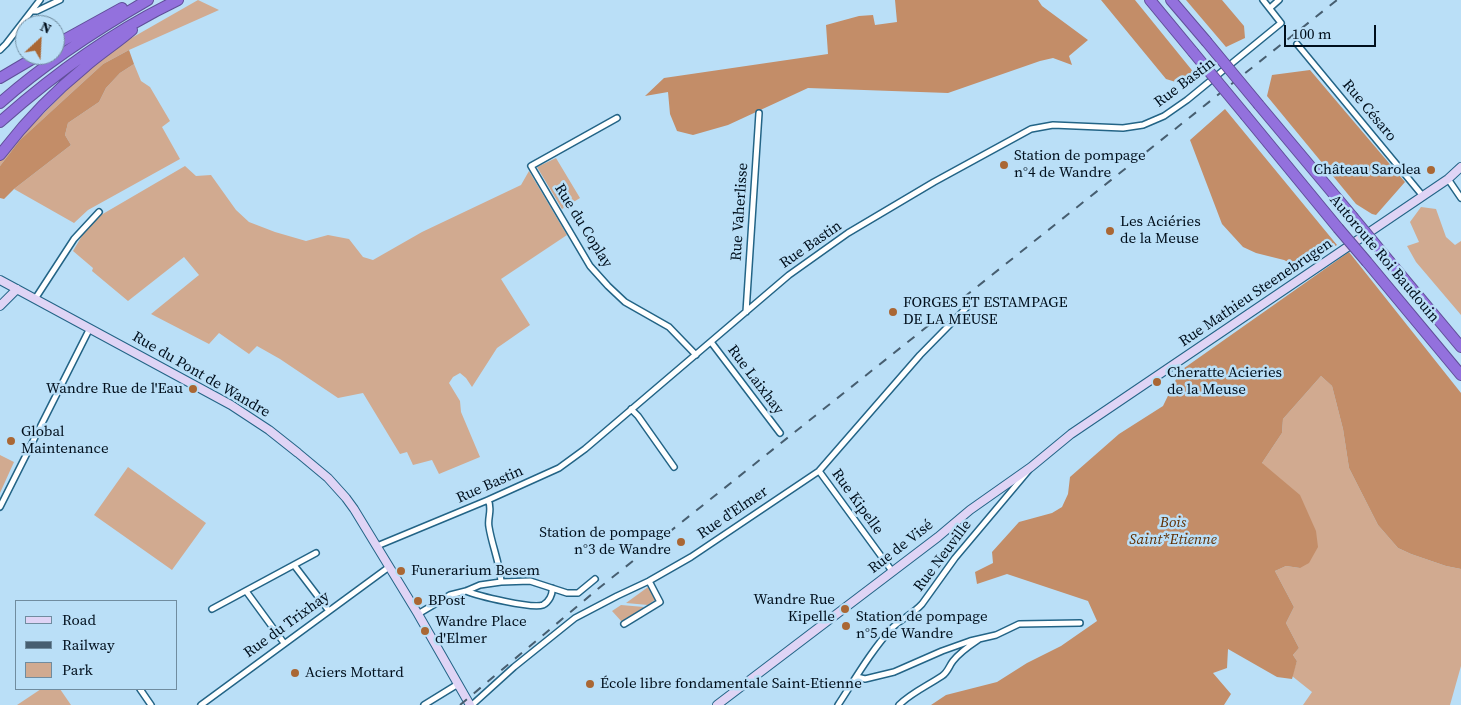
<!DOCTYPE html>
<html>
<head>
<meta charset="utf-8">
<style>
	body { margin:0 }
	#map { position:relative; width:1461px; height:705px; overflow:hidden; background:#badff7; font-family:"Source Serif 4",serif }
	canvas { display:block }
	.legend { position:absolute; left:15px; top:600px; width:162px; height:90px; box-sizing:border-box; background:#badff7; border:1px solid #708c9f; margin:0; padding:6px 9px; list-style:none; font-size:15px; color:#000f1c }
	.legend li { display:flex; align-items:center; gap:10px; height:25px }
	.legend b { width:25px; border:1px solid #708c9f }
	.north { position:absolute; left:15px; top:15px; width:50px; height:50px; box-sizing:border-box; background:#badff7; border:1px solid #708c9f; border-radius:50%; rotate:25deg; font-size:14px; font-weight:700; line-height:20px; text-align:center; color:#000f1c }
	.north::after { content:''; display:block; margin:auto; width:18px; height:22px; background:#aa6734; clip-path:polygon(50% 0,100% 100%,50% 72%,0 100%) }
	.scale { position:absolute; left:1284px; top:25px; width:92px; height:22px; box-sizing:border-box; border:2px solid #000f1c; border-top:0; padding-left:6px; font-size:15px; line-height:18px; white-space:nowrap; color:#000f1c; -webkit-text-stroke:4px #badff7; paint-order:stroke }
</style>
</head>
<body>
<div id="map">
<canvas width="1461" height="705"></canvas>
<ul class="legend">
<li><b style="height:6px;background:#dfd4f5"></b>Road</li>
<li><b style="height:6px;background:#475e70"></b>Railway</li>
<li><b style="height:14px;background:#d1aa90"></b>Park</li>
</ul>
<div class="north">N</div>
<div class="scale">100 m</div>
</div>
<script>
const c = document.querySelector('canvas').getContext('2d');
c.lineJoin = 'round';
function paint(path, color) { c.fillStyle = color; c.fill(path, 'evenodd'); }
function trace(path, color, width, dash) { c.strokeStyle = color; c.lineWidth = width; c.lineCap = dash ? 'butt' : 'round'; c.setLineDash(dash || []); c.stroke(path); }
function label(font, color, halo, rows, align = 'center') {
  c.font = font + ' "Source Serif 4",serif'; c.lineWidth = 5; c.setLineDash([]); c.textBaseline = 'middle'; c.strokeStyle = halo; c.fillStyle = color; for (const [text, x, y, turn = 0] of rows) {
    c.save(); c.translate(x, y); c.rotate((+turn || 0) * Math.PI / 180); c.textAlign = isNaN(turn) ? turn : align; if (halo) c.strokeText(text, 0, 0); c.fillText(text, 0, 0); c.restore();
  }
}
const green = new Path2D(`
	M198,0L219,10L129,50L103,64L20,140L0,166V161L15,142L95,62L128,40Z
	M134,64L141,81L150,87L170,121L162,127L180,159L88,210L74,223L14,189L71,145L65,135L68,123L99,102L106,88L120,73Z
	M556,158L580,198L562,209L537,167Z
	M185,166L196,176L211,175L236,210L249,222L275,232L306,241L328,235L349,239L363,257L373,260L422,232L521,185L529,171L567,235L501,279L530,325L497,348L472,387L466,378L460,373L453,377L449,383L460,401L461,412L480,457L439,474L432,460L413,465L407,452L400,454L363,393L338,398L280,359L257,346L249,354L219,333L209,344L151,314L199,275L184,257L128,301L92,271L93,268L73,251L83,234L101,215Z
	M1421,207L1436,209L1446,237L1455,245L1461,241V315L1416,262L1407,246L1419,242L1410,222Z
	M1321,376L1332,386L1343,429L1349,468L1378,525L1398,548L1411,554L1446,566L1461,569V666L1450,705H1303L1312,692L1292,676L1297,661L1293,655L1299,648L1286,623L1294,607L1275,571L1286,566L1300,568L1262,463L1282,433L1283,419Z
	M0,455L14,462L0,493Z
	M128,467L206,523L172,570L94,515Z
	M648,587L656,599L648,605L626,603Z
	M621,605L644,607L622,622L612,611Z
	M41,689H60L71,705H17Z`);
const forest = new Path2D(`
	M895,0H1038L1042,6L1088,40L1069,56L1072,65L1053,58L1040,61L948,93L808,88L728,125L693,135L677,131L670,114L668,92L645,96L664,78L828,54L826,25L859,16L873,15L875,25L897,22Z
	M1101,0H1135L1195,74L1179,83L1166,79Z
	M1186,0H1222L1244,26L1245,38L1226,47Z
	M129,50L134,64L120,73L106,88L99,102L68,123L65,135L71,145L14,189L4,199L0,198V166L20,140L103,64Z
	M1310,70L1405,182L1376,215L1372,214L1356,204L1267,96L1272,75Z
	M1225,109L1337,245L1298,267L1284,260L1256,253L1243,247L1222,224L1190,140Z
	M1349,252L1461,393V569L1446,566L1411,554L1398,548L1378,525L1349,468L1343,429L1332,386L1321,376L1283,419L1282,433L1262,463L1300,495L1316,531L1318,547L1309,563L1300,568L1286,566L1275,571L1294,607L1286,623L1299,648L1293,655L1297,661L1292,679L1277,677L1228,649L1227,668L1213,673L1231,694L1224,705H931L946,695L997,682L1027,663L1061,646L1097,621L1088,601L1007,574L977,584L975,572L993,563L992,552L1019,522L1052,513L1062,507L1068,494L1070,477L1119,434L1163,406L1180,371Z`);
const street = new Path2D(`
	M1270,8L1279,0
	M32,11H37L60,0
	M1297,44L1422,195
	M0,50L6,44L40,0
	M617,118L531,166L590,266L608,286L625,302L669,327L696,355
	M1448,179L1461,198
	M35,299L74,239L99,212
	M746,312L759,113
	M711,342L780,433
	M631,409L638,416L674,467
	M819,471L892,571
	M488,500C493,509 487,518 489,527C492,546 500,563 501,582
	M0,507L90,328
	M377,546L488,500L559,468L585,449L789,275L848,233L934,182L1031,129L1053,125L1123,128L1143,125L1164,116L1187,100L1281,23L1263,0
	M294,565L329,611
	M246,591L284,643
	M466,591C478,596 532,609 543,605C549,602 553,594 552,588
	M212,609L316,553
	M418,614L450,595L466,591L480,585L501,582L530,581L567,593H578L595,579
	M624,624L660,602L649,581
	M857,677L865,679L894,672L942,651L970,641L996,635L1019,624L1080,623
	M140,689L151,705
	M201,705L389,567
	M424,705L458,684
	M472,705L514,667L575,618L617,596L649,581L691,557L819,471L920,355L974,300
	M838,705C855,679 871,651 892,628C901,619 913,614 922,604L955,558L1029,470
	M899,705C911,693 927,686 942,676C948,672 949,666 953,661C960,652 969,646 978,640`);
const secondary = new Path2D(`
	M0,280L231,405L269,430L298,453L328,478L346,498L354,509L418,614L470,705
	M0,306L17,289
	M717,705L938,537L970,510L1031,467L1071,434L1448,179L1461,167`);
const highway = new Path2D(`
	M1150,0L1193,52
	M1171,0L1206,41
	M55,45L122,8
	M0,78L39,55
	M0,103C45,63 96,30 148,0
	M1259,105L1352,216
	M1246,116L1338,228
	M0,122C54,74 113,31 178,0
	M0,155C25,122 54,92 86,66C101,53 117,43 132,30
	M1380,250L1461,347
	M1367,262L1461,375`);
const rail = new Path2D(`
	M460,705L599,588L1337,0`);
const highwayBridge = new Path2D(`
	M1206,41L1259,105
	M1193,52L1246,116
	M1352,216L1380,250
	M1338,228L1367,262`);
const markers = [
	[1004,165,5,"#aa6734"],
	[1431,170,5,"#aa6734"],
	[1110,231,5,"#aa6734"],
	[893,312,5,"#aa6734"],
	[1157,382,5,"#aa6734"],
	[193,389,5,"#aa6734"],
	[11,441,5,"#aa6734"],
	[681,542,5,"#aa6734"],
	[401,571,5,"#aa6734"],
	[418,601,5,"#aa6734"],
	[845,609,5,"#aa6734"],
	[846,626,5,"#aa6734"],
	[425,631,5,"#aa6734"],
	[295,673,5,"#aa6734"],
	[590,684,5,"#aa6734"]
];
const streetNames = [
	["Rue Bastin",1185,83,-37],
	["Rue Césaro",1369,111,50],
	["Rue Vaherlisse",740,212,-86],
	["Rue du Coplay",583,226,58],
	["Rue Bastin",811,245,-35],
	["Autoroute Roi Baudouin",1384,259,50],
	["Rue Mathieu Steenebrugen",1256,293,-34],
	["Rue du Pont de Wandre",201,375,30],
	["Rue Laixhay",755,380,53],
	["Rue Bastin",490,485,-24],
	["Rue Kipelle",857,502,54],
	["Rue d'Elmer",733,513,-34],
	["Rue de Visé",901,547,-38],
	["Rue Neuville",943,556,-53],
	["Rue du Trixhay",287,625,-36]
];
const poiNames = [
	["Station de pompage",1014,156],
	["n°4 de Wandre",1014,173],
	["Château Sarolea",1421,170,"right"],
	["Les Aciéries",1120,222],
	["de la Meuse",1120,239],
	["FORGES ET ESTAMPAGE",903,303],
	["DE LA MEUSE",903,320],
	["Cheratte Acieries",1167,373],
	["de la Meuse",1167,390],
	["Wandre Rue de l'Eau",183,389,"right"],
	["Global",21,432],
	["Maintenance",21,449],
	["Station de pompage",671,533,"right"],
	["n°3 de Wandre",671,550,"right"],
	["Funerarium Besem",411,571],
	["Wandre Rue",835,600,"right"],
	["Kipelle",835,617,"right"],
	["BPost",428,601],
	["Station de pompage",856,617],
	["n°5 de Wandre",856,634],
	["Wandre Place",435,622],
	["d'Elmer",435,639],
	["Aciers Mottard",305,673],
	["École libre fondamentale Saint-Etienne",600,684]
];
const parkNames = [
	["Bois",1173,523],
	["Saint*Etienne",1173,540]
];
paint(green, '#d1aa90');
paint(forest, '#c38d68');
trace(street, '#236486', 8);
trace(secondary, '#236486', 10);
trace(highway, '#604f99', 12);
trace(street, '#fff', 5);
trace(secondary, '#dfd4f5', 8);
trace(highway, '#9371dd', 10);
trace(rail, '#475e70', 2, [9, 9]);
trace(highwayBridge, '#604f99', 12, []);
trace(highwayBridge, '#9371dd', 10);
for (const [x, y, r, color] of markers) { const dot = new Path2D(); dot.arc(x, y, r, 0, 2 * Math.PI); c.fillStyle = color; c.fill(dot); trace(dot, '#badff7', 2); }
label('15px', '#000f1c', '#badff7', streetNames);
label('15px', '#000f1c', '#badff7', poiNames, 'left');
label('italic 15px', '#602e00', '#badff7', parkNames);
</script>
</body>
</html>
